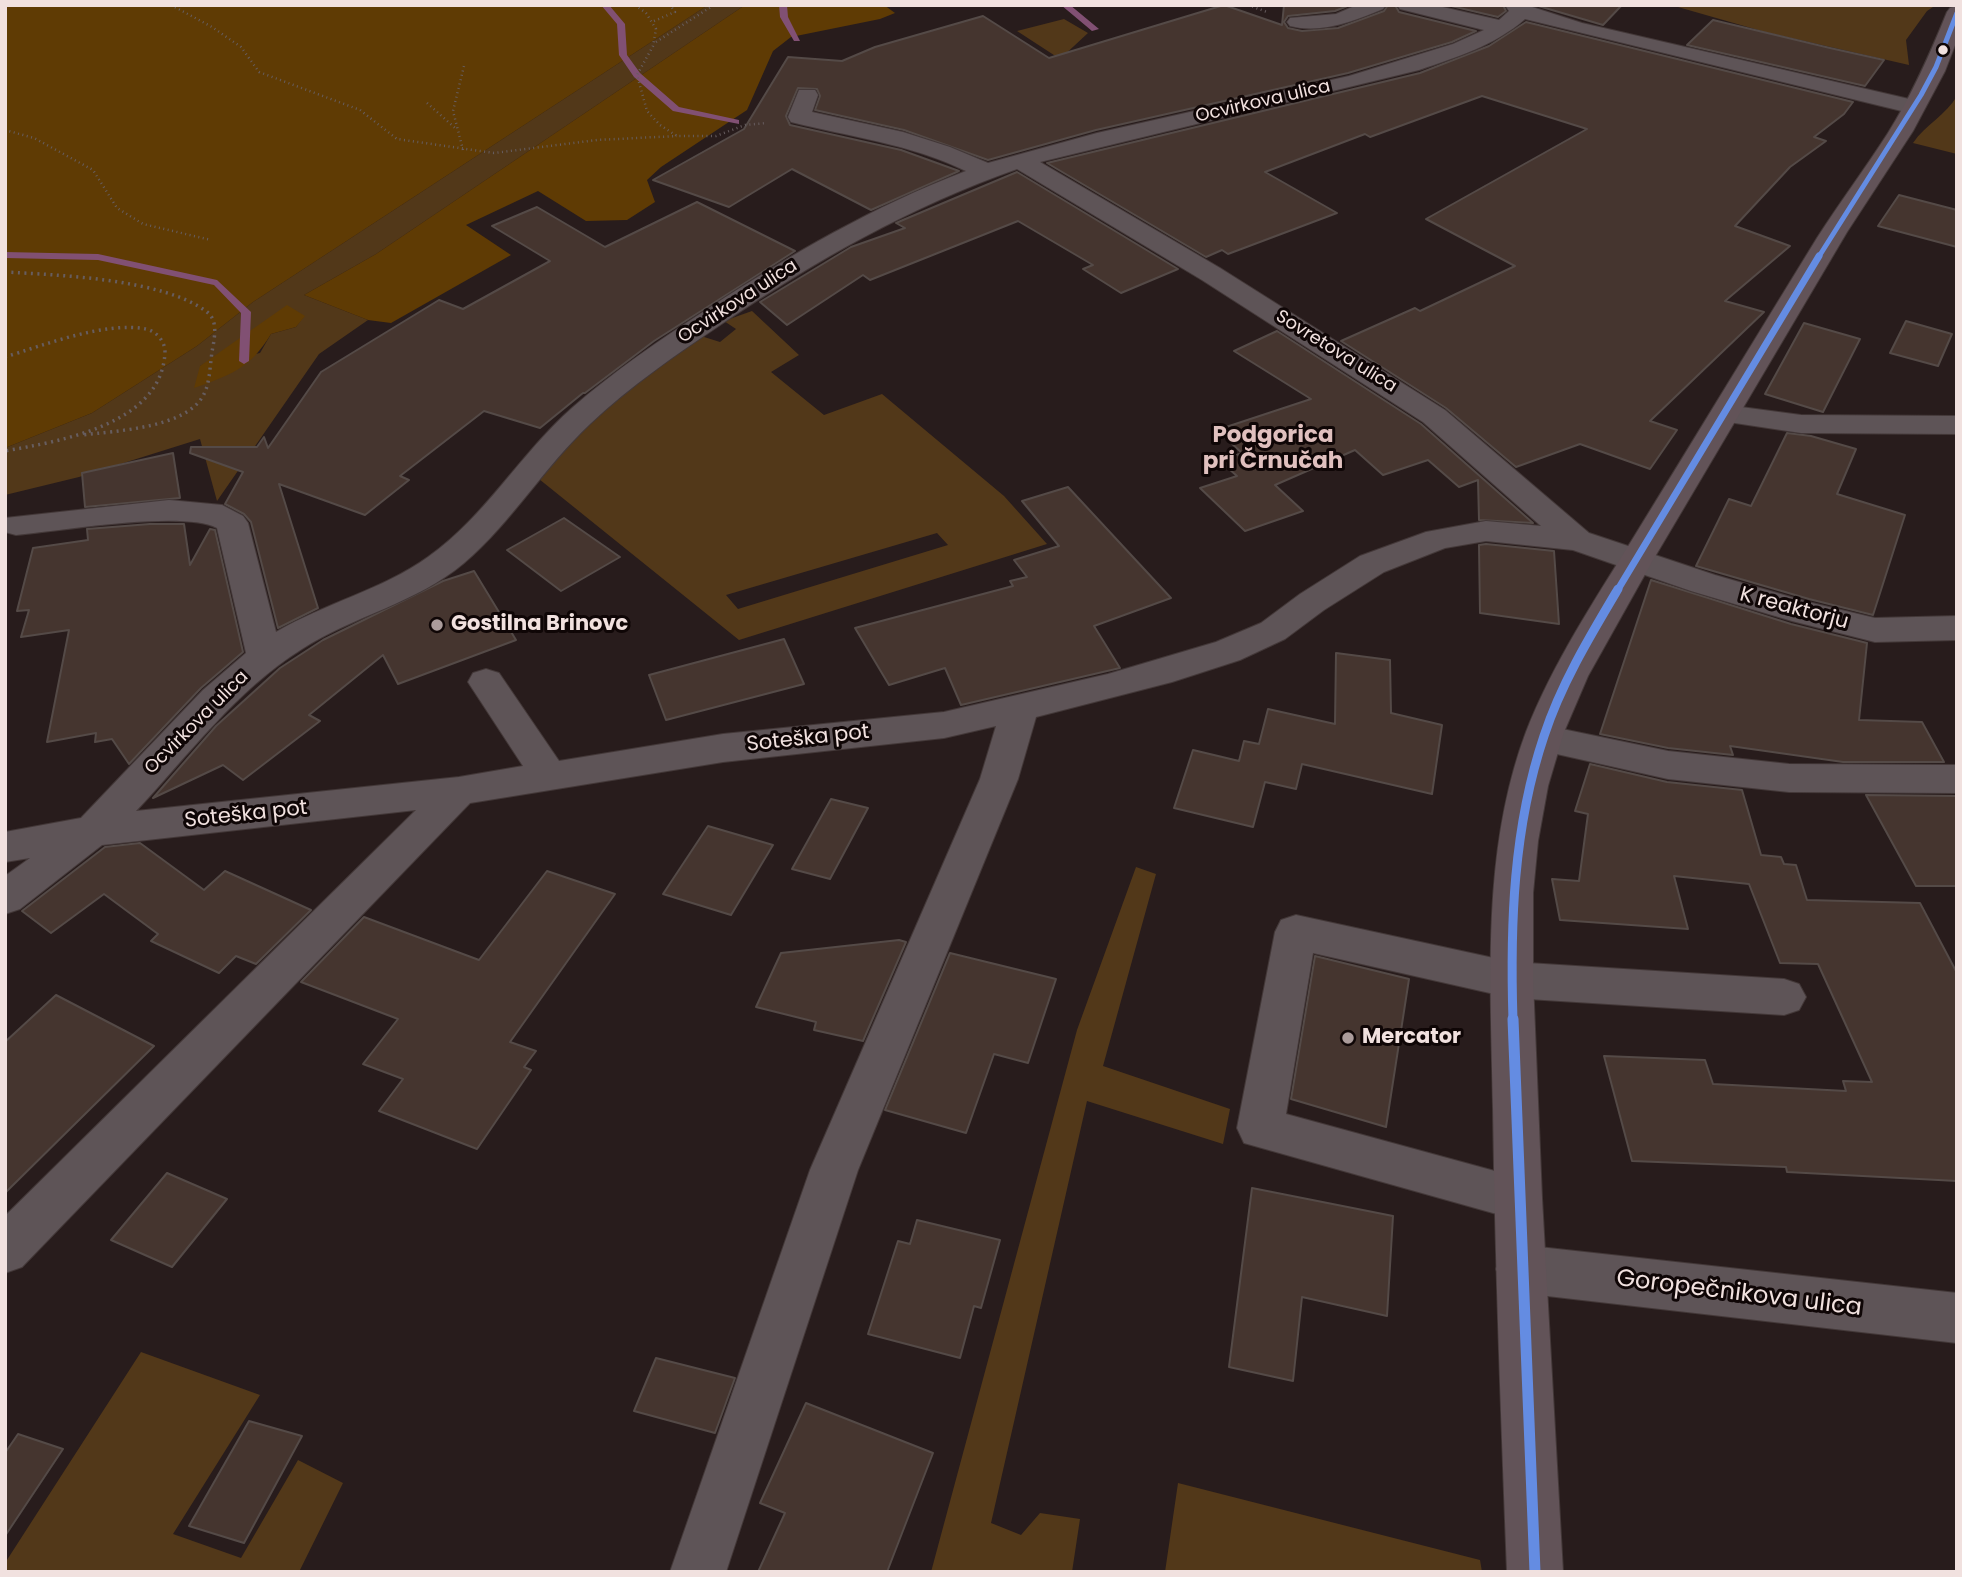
<!DOCTYPE html>
<html>
<head>
<meta charset="utf-8">
<style>
	body { margin:0 }
	#map { position:relative; width:1962px; height:1577px; overflow:hidden; background:#281c1c; font-family:Poppins,sans-serif }
	canvas { display:block }
	.frame { position:absolute; inset:0; border:7px solid #f1e1df; pointer-events:none }
</style>
</head>
<body>
<div id="map">
<canvas width="1962" height="1577"></canvas>
<div class="frame"></div>
</div>
<script>
const c = document.querySelector('canvas').getContext('2d');
c.lineJoin = 'round';
function paint(path, color) { c.fillStyle = color; c.fill(path, 'evenodd'); }
function trace(path, color, width, dash) { c.strokeStyle = color; c.lineWidth = width; c.lineCap = dash ? 'butt' : 'round'; c.setLineDash(dash || []); c.stroke(path); }
function label(font, color, halo, rows, align = 'center') {
  c.font = font + ' Poppins,sans-serif'; c.lineWidth = 6; c.setLineDash([]); c.textBaseline = 'middle'; c.strokeStyle = halo; c.fillStyle = color; for (const [text, x, y, turn = 0] of rows) {
    c.save(); c.translate(x, y); c.rotate((+turn || 0) * Math.PI / 180); c.textAlign = isNaN(turn) ? turn : align; if (halo) c.strokeText(text, 0, 0); c.fillText(text, 0, 0); c.restore();
  }
}
const green = new Path2D(`
	M708,5H745L376,254L304,295L368,320L319,354L217,501L200,439L79,477L5,495V448L92,413L197,346L253,302ZM304,316L296,327L271,334L260,353L200,366Z
	M1671,5H1936L1927,11L1906,40L1909,65L1765,32Z
	M1064,19L1088,33L1060,59L1017,31Z
	M1957,96V154L1913,143C1925,125 1946,115 1957,96Z
	M752,311L799,355L771,372L824,415L882,394L1004,496L1047,544L739,640L539,479L596,415L701,336L720,342L736,329L724,321ZM937,533L948,545L738,609L726,595Z
	M1136,867L1156,874L1103,1066L1230,1109L1223,1144L1087,1101L991,1523L1021,1535L1040,1513L1080,1519L1072,1572H931L1077,1030Z
	M141,1352L260,1395L173,1534L241,1558L298,1460L343,1483L299,1572H5V1563Z
	M1178,1483L1480,1560L1482,1572H1165Z`);
const forest = new Path2D(`
	M5,5H708L253,302L197,346L92,413L5,448Z
	M745,5H884L895,13L880,19L791,37L773,51L747,110L661,167L647,180L655,202L627,220L586,221L538,191L466,225L511,255L391,323L368,320L304,295L376,254Z
	M287,305L305,316L296,327L271,334C250,369 230,375 194,388L200,366Z`);
const stream = new Path2D(`
	M601,5H609L625,24L627,55L640,73L679,107L739,120V124L673,111L634,77L619,55L617,24Z
	M779,5H787L788,17L800,41H794L780,17Z
	M1061,5H1070L1099,29L1092,31Z
	M5,252L98,254L217,280L251,312L249,361L244,364L239,361L241,313L214,285L98,260L5,258Z`);
const building = new Path2D(`
	M1224,5L1282,25L1284,5H1350L1335,11L1288,16L1284,22L1288,28L1302,31L1338,28L1384,11L1388,5H1395L1399,12L1476,31L1452,42L1348,73L1096,130L988,160L904,130L815,110L820,96L817,89L798,88L786,116L790,125L901,150L959,171L871,210L792,169L729,207L653,180L744,129L788,57L842,61L875,47L983,16L1049,58Z
	M1447,5H1503L1506,11L1498,17Z
	M1535,5H1622L1603,25Z
	M1713,20L1830,48L1884,60L1865,86L1687,45Z
	M1526,22L1853,102L1844,114L1814,137L1826,141L1790,167L1735,226L1790,246L1725,301L1764,312L1650,421L1677,430L1650,469L1580,444L1516,467L1446,408L1341,341L1415,308L1420,311L1515,266L1426,219L1587,129L1482,96L1370,137L1365,134L1265,172L1337,213L1228,254L1222,250L1206,257L1047,163L1420,73L1489,46Z
	M1017,172L1178,269L1121,293L1083,269L1093,265L1018,221L870,280L863,275L787,325L760,302L851,247L905,228L896,223L903,220Z
	M1899,195L1957,210V247L1878,226Z
	M697,202L795,251L654,341L585,393H583L540,428L484,411L400,476L409,480L365,515L279,484L318,608L278,628L251,522L244,514L225,504L243,472L190,453L191,447H257L264,437L268,448L321,372L439,300L463,309L550,261L492,226L537,207L605,247Z
	M1906,321L1952,334L1938,366L1890,353Z
	M1804,323L1860,339L1823,412L1765,394Z
	M1277,331L1421,424L1533,523L1479,520L1478,480L1459,487L1428,460L1383,475L1355,450L1275,485L1303,511L1245,531L1200,488L1237,476L1220,461L1242,453L1217,430L1311,399L1234,351Z
	M1787,433L1811,436L1856,449L1837,494L1905,515L1873,615L1809,599L1696,566L1729,499L1751,506Z
	M173,453L180,498L85,507L82,473Z
	M1068,487L1171,598L1094,626L1120,668L961,705L945,668L889,685L855,628L1013,586L1010,581L1027,577L1014,560L1059,546L1022,501Z
	M564,518L620,557L561,591L507,550Z
	M150,524H184L190,565L210,529L215,530L243,652L201,688L129,764L112,739L95,742L96,733L47,742L69,630L21,637L29,610L17,611L33,548L88,540L87,529Z
	M1486,544L1554,551L1559,624L1480,613L1479,545Z
	M474,571L516,640L398,684L383,655L309,715L320,721L243,780L223,765L153,798L216,726L280,668L323,640L443,581Z
	M1651,580L1791,624L1867,643L1859,720L1922,722L1944,762H1843L1730,746L1733,755L1668,748L1600,734Z
	M784,639L804,684L666,720L649,675Z
	M1336,653L1390,660L1391,713L1442,725L1432,794L1302,764L1296,789L1265,782L1253,827L1174,808L1193,750L1239,761L1244,741L1259,744L1268,709L1335,724Z
	M1590,764L1667,782L1742,790L1761,855L1781,857L1784,864L1796,865L1807,900L1920,903L1957,973V1181L1787,1172L1786,1167L1632,1161L1604,1056L1705,1060L1713,1084L1846,1091L1843,1081L1872,1082L1818,964L1780,963L1749,884L1674,876L1688,929L1560,920L1552,879L1579,881L1588,814L1575,811Z
	M1866,795L1957,796V886H1916Z
	M831,799L868,808L830,879L792,869Z
	M708,826L773,845L731,915L663,894Z
	M140,843L204,890L225,871L311,910L256,964L236,956L219,973L151,941L158,934L104,894L51,933L22,911L105,847Z
	M547,871L615,894L510,1042L536,1051L524,1067L531,1070L477,1149L379,1111L403,1079L363,1064L398,1019L301,982L364,917L479,960Z
	M899,940L906,942L863,1041L814,1030L816,1022L756,1007L781,953Z
	M950,953L1056,979L1028,1063L994,1054L966,1133L885,1110Z
	M1315,956L1409,979L1386,1127L1291,1099Z
	M56,995L154,1046L5,1193V1042Z
	M167,1173L227,1199L172,1267L111,1240Z
	M1252,1188L1393,1216L1387,1316L1302,1297L1293,1381L1229,1367Z
	M917,1220L1000,1240L981,1308L974,1306L960,1358L868,1334L898,1241L910,1244Z
	M656,1358L735,1378L715,1433L634,1411Z
	M806,1403L933,1453L887,1572H758L785,1513L760,1503Z
	M249,1421L302,1436L244,1543L189,1526Z
	M18,1434L63,1449L5,1536V1453Z`);
const pathFar1 = new Path2D(`
	M171,5L212,27L241,47L259,72L360,110L397,139L494,153L597,140L677,136
	M635,5L646,13L656,29L653,46L637,75L647,111L660,125L677,136H716L745,125L767,123
	M1248,5L1267,12
	M654,21L675,12L670,5
	M656,42L714,5
	M427,103L455,128
	M5,130L34,138L93,170L117,208L143,224L211,240
	M463,150L453,111L464,66`);
const path = new Path2D(`
	M5,272C59,275 164,279 207,312C219,321 214,340 212,352C210,365 210,382 204,394C188,428 115,431 82,435
	M5,357C44,345 106,321 146,329C156,331 165,341 165,352C162,425 60,441 5,451`);
const minor = new Path2D(`
	M1357,5H1386L1383,9C1354,21 1322,34 1290,26L1287,22L1290,18L1336,14Z
	M1397,5H1434L1499,20L1509,11L1505,5H1526L1582,23L1922,102L1925,107L1922,112L1914,114L1525,19C1494,46 1457,57 1419,70L1040,162L1220,268L1445,410L1589,533L1715,575L1808,602L1875,618L1957,616V640L1875,642L1792,621L1691,591L1573,550L1486,541L1445,548L1384,572L1324,610L1285,639L1240,660L1172,682L1036,717L1018,779L858,1170L726,1572H670L810,1170L980,779L996,726L944,738L723,762L470,803L22,1267L5,1273V1216L416,810L102,845L20,909L5,914V876L30,858L5,862V832L81,818L203,690L246,653L217,528C182,510 61,531 16,535L5,532V518L169,500L222,505L243,516L248,523L276,632C325,603 382,590 428,557C485,517 520,454 572,408C614,371 661,339 709,308C790,255 874,206 966,171C910,144 851,137 791,122L788,117L799,90H815L818,95L812,112L903,132L950,147L988,163L1097,133L1349,76L1453,44L1484,30L1400,9ZM1017,169L1202,280L1423,422L1541,526L1486,521L1426,532L1360,556L1300,594L1261,623L1216,642L1108,674L944,712L723,734L559,761L499,673L486,669L473,673L468,682L523,766L459,777L136,811C189,755 236,690 302,649C353,616 417,603 464,563C512,522 544,467 590,424C630,386 677,354 723,323C815,261 911,206 1017,169Z
	M1726,405L1801,415L1957,416V434L1801,433L1715,420L1711,414L1715,408Z
	M1543,725L1668,751L1789,764L1957,765V793L1789,792L1668,779L1530,748L1524,738L1530,728Z
	M1296,915L1512,962L1784,979L1799,984L1806,997L1799,1010L1784,1015L1512,998L1313,953L1286,1114L1535,1182L1542,1198L1535,1214L1518,1220L1244,1143L1237,1128L1275,932L1281,920Z
	M1521,1245L1957,1293V1343L1521,1293L1503,1286L1496,1269L1503,1252Z`);
const major = new Path2D(`
	M1957,6V40L1945,71L1913,131L1847,232L1653,560L1588,676L1564,732L1548,786L1538,841L1533,893V980L1542,1198L1563,1572H1507C1501,1417 1495,1263 1493,1108C1491,982 1481,852 1526,732C1552,665 1594,601 1632,540C1694,439 1755,339 1817,238C1840,202 1865,169 1888,133C1912,95 1930,54 1947,12L1950,8Z`);
const bus1Far3 = new Path2D(`
	M1818,258L1921,95L1936,67L1957,13`);
const bus1Far2 = new Path2D(`
	M1617,591L1819,256`);
const bus1Far1 = new Path2D(`
	M1513,1021C1510,925 1513,828 1544,736C1561,684 1590,636 1618,589`);
const bus1 = new Path2D(`
	M1513,1019L1535,1572`);
const markers = [
	[1943,50,6,"#f1e1df"],
	[437,625,7,"#ab9c9b"],
	[1348,1038,7,"#ab9c9b"]
];
const farStreetnames = [
	["Ocvirkova ulica",1263,102,-13],
	["Ocvirkova ulica",738,302,-33],
	["Sovretova ulica",1336,352,32],
	["Ocvirkova ulica",197,723,-45]
];
const streetNames = [
	["K reaktorju",1794,609,15],
	["Soteška pot",808,739,-6],
	["Soteška pot",246,815,-6]
];
const poiNames = [
	["Gostilna Brinovc",451,625],
	["Mercator",1362,1038]
];
const farDistrictnames = [
	["Podgorica",1273,436],
	["pri Črnučah",1273,462]
];
const nearStreetnames = [
	["Goropečnikova ulica",1739,1294,7]
];
paint(green, '#523819');
paint(forest, '#5f3b04');
paint(stream, '#815073');
paint(building, '#45352f');
trace(building, '#544a47', 2);
trace(minor, '#433838', 2);
trace(major, '#433838', 2);
trace(pathFar1, '#675d5f', 2.5, [1, 3.5]);
trace(path, '#675d5f', 3.5, [2, 4.5]);
paint(minor, '#5e5457');
paint(major, '#625358');
trace(bus1Far3, '#648ce2', 5);
trace(bus1Far2, '#648ce2', 7);
trace(bus1Far1, '#648ce2', 9);
trace(bus1, '#648ce2', 11);
for (const [x, y, r, color] of markers) { const dot = new Path2D(); dot.arc(x, y, r, 0, 2 * Math.PI); c.fillStyle = color; c.fill(dot); trace(dot, '#0f0606', 2.5); }
label('18px', '#f1e1df', '#0f0606', farStreetnames);
label('21px', '#f1e1df', '#0f0606', streetNames);
label('bold 21px', '#f1e1df', '#0f0606', poiNames, 'left');
label('bold 23px', '#e0c0be', '#0f0606', farDistrictnames);
label('24px', '#f1e1df', '#0f0606', nearStreetnames);
</script>
</body>
</html>
